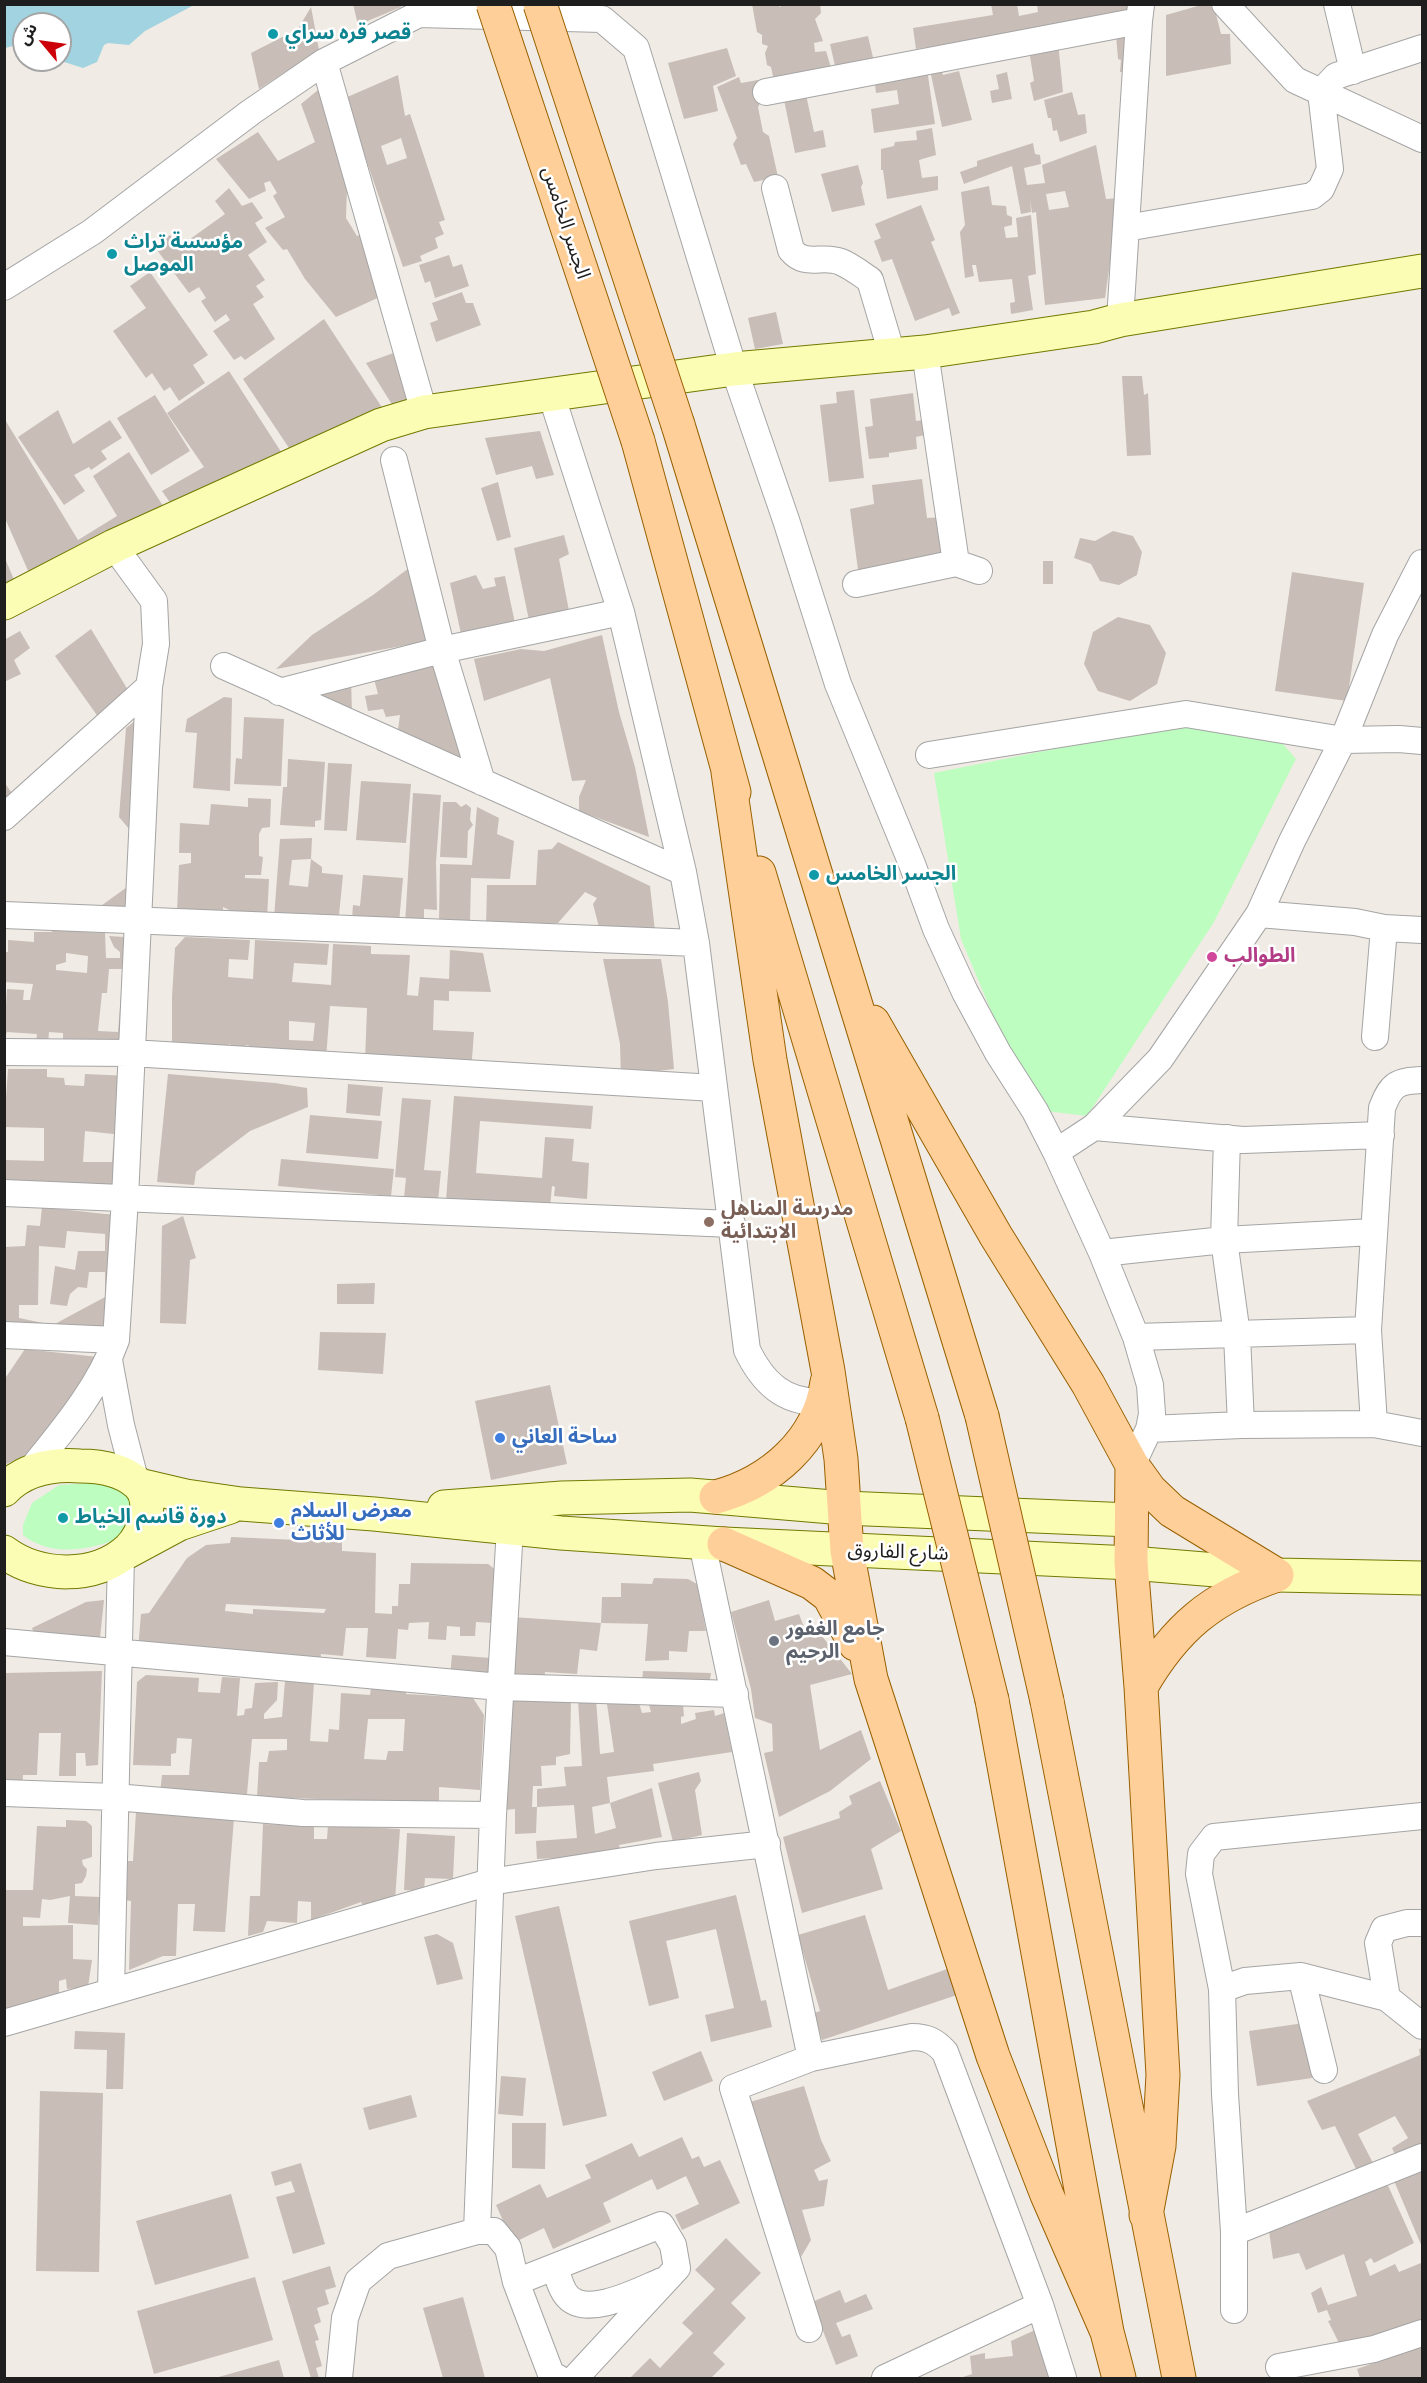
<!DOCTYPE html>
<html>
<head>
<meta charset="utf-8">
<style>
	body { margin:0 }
	#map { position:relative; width:1427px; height:2383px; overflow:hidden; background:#f0ebe4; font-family:Roboto,"Noto Sans Arabic",sans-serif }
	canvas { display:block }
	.frame { position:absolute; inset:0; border:6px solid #1e1e1e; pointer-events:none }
	.north { position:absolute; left:12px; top:12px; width:60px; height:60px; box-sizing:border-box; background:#fff; border:2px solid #a5a5a5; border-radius:50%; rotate:299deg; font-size:16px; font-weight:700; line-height:24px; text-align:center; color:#1e1e1e }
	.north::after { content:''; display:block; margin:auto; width:21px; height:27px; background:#cc0008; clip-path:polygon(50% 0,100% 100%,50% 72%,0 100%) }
</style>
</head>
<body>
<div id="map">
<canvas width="1427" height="2383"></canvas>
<div class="frame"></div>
<div class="north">ش</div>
</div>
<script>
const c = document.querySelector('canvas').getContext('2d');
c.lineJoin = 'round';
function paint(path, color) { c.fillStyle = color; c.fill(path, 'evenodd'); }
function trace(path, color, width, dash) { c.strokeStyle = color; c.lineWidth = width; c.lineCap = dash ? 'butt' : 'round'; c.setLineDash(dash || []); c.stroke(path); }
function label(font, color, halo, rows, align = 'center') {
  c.font = font + ' Roboto,"Noto Sans Arabic",sans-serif'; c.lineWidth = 5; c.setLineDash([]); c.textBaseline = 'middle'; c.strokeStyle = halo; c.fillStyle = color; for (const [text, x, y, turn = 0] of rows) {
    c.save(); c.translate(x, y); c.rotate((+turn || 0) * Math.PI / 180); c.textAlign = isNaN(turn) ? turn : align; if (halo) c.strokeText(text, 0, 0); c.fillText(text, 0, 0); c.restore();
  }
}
const park = new Path2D(`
	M1179,724L1283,744L1296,759L1214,922L1087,1116L1046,1111L1010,1056L961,939L934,773Z
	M89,1483C107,1485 121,1486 132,1502L126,1536C93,1549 53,1559 23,1535V1525L32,1503L59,1485Z`);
const water = new Path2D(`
	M5,4H194V5L145,31L129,45L108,43L104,45L97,62L83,68L58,60H60V24H24V43L5,48Z`);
const building = new Path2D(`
	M353,4H400L401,7L358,25Z
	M752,4H779V7L785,4H820L821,13L815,19L823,41L814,43L815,52L826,51L832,71L774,81L771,67L767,65L765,53L768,46L762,44V35L757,32Z
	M991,4H1017L1019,16L1038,12L1037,4H1136V10L1110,13L1109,18L916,49L913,28L993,15Z
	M1205,4H1209L1216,14L1221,34H1230L1231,64L1166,76V15Z
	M311,7L319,50L259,89L251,53L298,29Z
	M1134,33L1133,72H1120L1121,60L1118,59L1116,35Z
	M868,36L874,62L836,70L830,44Z
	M1058,42L1063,92L1034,101L1030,83L1034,81L1029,50Z
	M727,48L736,76L713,86L718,111L684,119L668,63Z
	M941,67L943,75L959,71L972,120L942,127L930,70Z
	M927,69L935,124L874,133L871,109L899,104L897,90L876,93L874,77Z
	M1007,72L1012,99L992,103L990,91L999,89L996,75Z
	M398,75L405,116L410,114L445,220L439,222L444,234L435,238L438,248L420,256L422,261L403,267L345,98ZM401,138L407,158L387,165L381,146Z
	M739,77L741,83L758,80L762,100L758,107L763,132L769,136L778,177L754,182L746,164L741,165L733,144L737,138L717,87Z
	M324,85L347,188L346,218L357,236L374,230L395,290L336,317L305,279L287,249L283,250L265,228L285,217L273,196L277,193L270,181L264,183L266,191L249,199L216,159L258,132L278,161L315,142L301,104Z
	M805,90L814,132L823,130L826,147L795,153L783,95Z
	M1072,92L1078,115L1085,114L1087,133L1060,142L1057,130L1053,131L1051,118H1048L1044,100Z
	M932,128L936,155L919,160L922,178L938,176V190L887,199L883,170H881V149L894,146L895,142L917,140L916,131Z
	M1033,143L1035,154L1040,155L1041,164L1024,168L1027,185L1045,183L1042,165L1096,145L1106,199L1119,198L1105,298L1045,305L1036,212L1032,213L1030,199L1031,212L1021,214L1012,166L964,184L960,172L977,166V161ZM1065,191L1069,207L1049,210L1046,194Z
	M858,165L863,183L861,187L865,205L832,212L821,174Z
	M989,186L992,205L1006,206L1007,215L1012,217V225L1004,227L1006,238L1018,237L1016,218L1031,215L1036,274L1028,276L1033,310L1011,314L1010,303L1015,302L1012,279L979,282L976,265H972L974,276L965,278L960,232L965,225L961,192Z
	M229,188L242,206L252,202L263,218L255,223L267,242L248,255L265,280L256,286L264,297L253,304L275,339L245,360L241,356L234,360L213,331L230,320L226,314L215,322L201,301L206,298L199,287L189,293L154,246L170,235L179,247L225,214L215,201Z
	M921,205L935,240L931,242L960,313L952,316L949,308L915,321L892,259L882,262L874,241L881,238L875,224Z
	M449,255L453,267L462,264L469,286L435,298L430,281L425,283L419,265Z
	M150,272L208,355L193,365L205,383L179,401L170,387L164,391L152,373L146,378L113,331L146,308L130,286Z
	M462,292L466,303H473L481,325L436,342L430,323L438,320L432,303Z
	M776,312L783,344L755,349L748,318Z
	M324,319L387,415L297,460L243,379Z
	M407,348L431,402L398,414L366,363Z
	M229,371L287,461L178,514L162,491L204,467L167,413Z
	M1122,376H1142L1144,395L1148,393L1151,455L1127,456Z
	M854,390L864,478L829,482L820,405L837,403L836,392Z
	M913,393L916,421L923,420L925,435L916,437L917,449L889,453V457L869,459L865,427L873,426L870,399Z
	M155,395L190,451L151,475L117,418Z
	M58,410L73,444L110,420L122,438L101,451L107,459L91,470L89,467L74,475L85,491L64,505L18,437Z
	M4,418L78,540L117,516L93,476L129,452L170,517L33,582L4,516Z
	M540,431L554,475L536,479L532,466L496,475L485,438Z
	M922,479L927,518L944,517L948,552L905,568L858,570L850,509L874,504L872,485Z
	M498,482L511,537L497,541L481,488Z
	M1113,531L1133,536L1142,552L1137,575L1119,585L1100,581L1091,564L1074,558L1080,538L1095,541Z
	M564,535L569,554L559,559L570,616L530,625L514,548Z
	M4,556L18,589L4,596Z
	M421,559L440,639L276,669L312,635L373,595Z
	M1043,561H1053V584H1043Z
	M1292,572L1364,583L1347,701L1275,691Z
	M476,575L483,589L496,586L494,578L505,576L516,628L461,634L450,583Z
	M1118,617L1150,625L1166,653L1157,684L1130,701L1098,691L1084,664L1093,632Z
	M91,629L131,695L101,721L55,656Z
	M20,631L30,648L14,660L21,674L4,682V640Z
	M602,635L619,712L635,767L649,837L579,811V797L586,780L572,781L550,678L484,701L474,659L521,649L544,651Z
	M445,662L466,763L409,740L410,736L398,730L400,715L386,717L383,709L368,711L365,696L378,694L374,679L400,675Z
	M351,679L352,713L309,690Z
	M224,697L232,698L230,791L193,788L197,733L185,732L187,719Z
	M145,713L161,716L150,844L141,843L119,817L126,728Z
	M244,717L284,719L281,786L234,784L236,758L242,759Z
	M288,759L325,762L321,820L315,821V827L280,825L283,787H287Z
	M328,763L352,764L347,831L324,830Z
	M361,781L411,784L406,843L356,840Z
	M4,782L14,796L4,805Z
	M413,793L441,795L436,862L437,910L424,909V925L405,924Z
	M248,798L271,799L270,827L262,828L259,834V856L263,857L261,875H245V878L269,879L267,919L242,916L223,907V921L177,912L179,865L191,863V853H179L180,823L209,825L211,804L248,807Z
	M443,802H456L461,807L466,804L471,808L470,820L473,825L468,831L467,858L440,857Z
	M477,807L499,818L497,834L514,841L510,879L471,878L470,922H439L440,864L472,865Z
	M312,838L311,859L292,860L289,885L308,887L311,859L322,867V873L343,875L339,915L292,913V920L274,918L280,839Z
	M558,842L650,886L655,931H600L593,904L597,898L585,892L558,923L534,924L533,931L486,927L487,885H536L538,850L552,849Z
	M363,875L403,878L399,923L352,919L353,905L360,906Z
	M141,877L147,915L98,908Z
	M55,930L105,933L106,958H120V952L114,947L109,936L139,938L132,1046L63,1042V1033L49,1032L48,1044L36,1043L37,1034L7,1032L4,1039L7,989L24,990L23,1000H30L33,984L4,982V952H8V940L34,942V932H51ZM66,953L88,956L87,973L56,970V965L66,962ZM109,969H123L118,1032L98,1031L102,993H107Z
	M185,937L250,940L248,960L229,959L228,977L253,979L255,940L329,944L327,965L294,963L292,982L331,985L333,944L371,946V954L410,955L407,995L418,996L420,977L449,979L450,950L483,953L491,992L449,991V1001L434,1000L433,1030L474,1032L471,1072L365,1061L367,1008L330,1006L326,1059L249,1058L250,1046L246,1045L244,1051L232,1048L230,1044L209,1055L172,1051V997L175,948ZM289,1021L315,1023L313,1041L289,1040Z
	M603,959H661L668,1002L674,1069L658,1071V1079L621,1076L620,1044Z
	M8,1069H47V1077L64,1078L65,1085L84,1086L85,1074L130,1076L127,1188L4,1186V1160L44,1161V1128L4,1127ZM85,1131L114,1134L112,1162H83Z
	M168,1074L275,1083L307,1088L308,1107L250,1131L196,1172L194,1185L157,1182Z
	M348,1084L383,1087L380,1116L346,1113Z
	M454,1096L593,1106L591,1129L480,1121L476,1173L542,1178L545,1137L574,1139L572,1161L589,1163L587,1199L554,1196L555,1187L552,1186L550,1208L446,1200Z
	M402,1098L431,1100L424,1170L441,1171L438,1201L404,1198L406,1178L395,1177Z
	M310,1115L382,1121L378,1159L306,1153Z
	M281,1159L394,1169L391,1196L278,1186Z
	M42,1207L105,1214L125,1215L121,1328H4V1247L25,1246L27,1225L40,1226ZM67,1231L105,1234V1251H78L75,1270L55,1266L50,1304L67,1306L70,1294L78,1287L87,1288L89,1272H105V1297L53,1325L19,1318V1305H38L39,1246L65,1248Z
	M183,1216L196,1258L190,1260L186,1324L160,1323L162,1226Z
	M375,1283L374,1304H337V1284Z
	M320,1332L386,1333L383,1374L318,1370Z
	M25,1349L107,1358L47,1446L4,1465V1380Z
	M550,1385L567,1464L491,1480L475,1401Z
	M231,1537L342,1542V1551L376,1553L375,1613L392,1614V1606H398L399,1584H410L411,1563L488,1564L496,1570L493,1623L476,1622L475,1636H460V1627L447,1626L446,1640L428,1639L429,1622L409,1623L408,1630L398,1629L396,1659L366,1657L368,1628H346L343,1656L321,1654L320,1662L138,1649L141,1614L149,1613L187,1558L206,1545L230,1543ZM226,1604L326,1609L324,1613L253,1609V1614L225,1611Z
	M654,1578L688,1579L697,1584L706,1631H689L687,1652L669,1651V1660L645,1661L648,1624L601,1623L602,1597H621V1583L652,1584Z
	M104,1600L100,1638L37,1641L32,1628L86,1602Z
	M769,1600L775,1621L799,1614L807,1635L818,1631L852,1674L810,1685L820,1750L861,1730L871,1759L830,1791L779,1817L764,1753L773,1751L772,1724L755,1718L751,1689L731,1612Z
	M512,1617L601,1623L597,1651L580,1649L577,1674L545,1672L544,1680L506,1676Z
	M452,1655L491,1658L488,1679L450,1676Z
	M102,1671L98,1765L86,1766L85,1753H76V1776H59L61,1733H39L37,1775H23L22,1788L4,1787V1673Z
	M643,1671L711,1673L709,1686L642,1683Z
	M146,1675L199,1678L198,1692L220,1693L222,1677L240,1678L237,1716L244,1715L245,1709L252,1708L255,1683L278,1682L277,1700L264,1714V1719L282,1717L285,1681L314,1683L310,1741L328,1742L329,1729L339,1730L341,1693L370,1695L371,1688L406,1689V1694L473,1698L484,1715L480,1790L439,1787V1803L257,1797L259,1762H267L269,1751L287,1750V1739H252L247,1794L160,1793L162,1775H189L192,1739L177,1738L176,1753L171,1754V1766L133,1765L137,1682ZM368,1719H405L403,1751H388L386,1760L364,1759Z
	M571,1699L570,1754L556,1757V1765L541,1766L542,1786H533L532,1807H537L536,1833L515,1834V1809L504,1810L507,1701Z
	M596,1699L600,1754L614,1752L607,1704L639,1703L642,1713L651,1712L649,1705H683L684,1716L681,1717V1724L696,1719L695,1713L714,1710L715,1716L724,1713L732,1752L653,1764L654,1771L607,1777L610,1803L592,1807L595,1834L616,1828L610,1803L652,1788L662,1837L619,1845L621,1852L578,1857L537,1859L536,1841L577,1838L574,1805L537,1807V1789L566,1786L564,1767L582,1766L578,1700Z
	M699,1772L701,1781L695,1790L702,1835L673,1842L658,1783Z
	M880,1781L901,1831L871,1849L883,1889L802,1913L783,1837L840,1818L839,1812L852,1804L849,1796Z
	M136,1812L234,1818L225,1932L193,1931L195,1904H178L176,1956H163L129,1970L131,1901L124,1900L126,1861H133Z
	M66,1820L86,1821L92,1826V1857L82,1860L83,1865L87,1869L86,1876L82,1883L75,1884V1896L100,1897L98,1925L68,1923L70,1896L50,1900L42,1899L40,1918L23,1917V1926L73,1925V1959L92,1960L88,1987L67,1989L66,1979L59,1981V1995L15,2012L4,2008V1890H33L37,1826L66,1827Z
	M263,1824L314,1826V1839H327L328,1825L400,1829L395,1900L365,1909L361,1902L311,1920V1902L298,1901L297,1923L267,1921L263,1932L248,1936L250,1896H260Z
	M407,1833L455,1836L453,1879L425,1878L424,1891L404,1890Z
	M736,1895L761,2001L766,2000L772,2027L711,2042L705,2015L734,2008L716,1929L666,1941L679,1998L649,2006L629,1921Z
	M559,1906L607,2116L563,2126L515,1916Z
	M865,1915L888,1990L950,1968L960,1994L822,2040L814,2013L820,2011L798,1935Z
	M437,1934L453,1943L463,1979L437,1985L424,1937Z
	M1304,2023L1312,2078L1257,2086L1249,2031Z
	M75,2031L125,2033L123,2089H106L107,2050L74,2049Z
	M1422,2048V2149L1398,2161L1392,2148L1408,2138L1395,2116L1358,2134L1375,2167L1359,2175L1335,2126L1322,2130L1307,2101L1420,2055L1419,2049Z
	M701,2051L713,2081L664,2101L652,2072Z
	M501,2076L526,2078L523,2116L498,2114Z
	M804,2086L821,2140L831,2161L814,2170L819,2181L828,2179L824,2206L802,2210L811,2240L801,2257L750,2102Z
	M40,2091L103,2093L99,2272L36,2271Z
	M411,2095L417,2117L369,2130L363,2108Z
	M512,2123H546L545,2169L512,2168Z
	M682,2137L692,2159L699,2156L704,2167L720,2160L740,2203L682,2230L675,2215L699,2204L686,2176L657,2190L652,2179L603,2203L611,2222L553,2249L544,2228L513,2243L496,2205L540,2184L547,2198L591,2178L585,2165L632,2143L639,2157Z
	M301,2163L325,2244L293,2254L276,2197L295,2192L291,2181L275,2186L271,2172Z
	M1422,2163V2247L1392,2176Z
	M1385,2179L1414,2243L1374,2263L1371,2258L1365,2262L1370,2276L1395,2264L1399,2272L1421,2263L1422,2329L1344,2353L1328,2321L1331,2320L1327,2310L1318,2313L1311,2293L1321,2287L1328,2305L1357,2296L1344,2254L1306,2270L1299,2253L1273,2259L1269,2231Z
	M231,2194L249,2258L155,2285L136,2221Z
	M726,2238L761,2273L731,2303L746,2318L713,2353L725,2364L711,2378H630L650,2358L660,2368L693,2333L682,2323L715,2289L695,2270Z
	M330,2266L336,2287L325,2290L329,2304L317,2308L321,2322L314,2325L319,2340L315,2341L322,2366L316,2368L319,2378H311L282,2281Z
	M255,2277L273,2340L154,2374L137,2311Z
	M840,2290L845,2303L866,2294L873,2309L836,2323L842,2337L850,2334L858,2356L836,2365L812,2302Z
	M463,2297L485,2378H443L423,2308Z
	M1046,2325L1050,2378H960L972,2374L970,2356L985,2353V2359L1013,2356L1011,2341Z
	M1422,2336V2378H1360L1357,2369L1382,2360Z
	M279,2360L284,2378H215Z`);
const street = new Path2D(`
	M1225,4L1295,80L1422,139
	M1337,4L1353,71
	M324,62L424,412
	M766,92L1139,21
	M775,188L791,250C806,268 822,254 841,262C851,266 861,274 870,280L892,354
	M1126,228L1312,196L1321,189L1330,169L1321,92L1336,76L1422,48
	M4,287L92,232L251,112L324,62L419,14L602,19L636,48L734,369L786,520L838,684L912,864L936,929L965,992L998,1053L1035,1111L1056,1152L1102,1253L1136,1337L1150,1385L1152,1414L1149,1429L1132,1465
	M1120,320L1139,21L1141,5
	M925,352L956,563
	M551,394L621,612L683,872L696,943L747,1350C763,1383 784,1403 822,1402
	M394,460L442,650L482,782
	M856,584L956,563L979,571
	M224,666L683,872
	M279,692L442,650L621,612
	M929,755L1186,714L1343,740L1399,739L1422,741
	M4,817L149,687
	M1259,914L1355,922L1384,928L1422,930
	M4,915L696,943
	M1375,1037L1384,928
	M4,1052L131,1053L714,1088
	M1094,1127L1243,1140L1381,1135
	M1227,1138L1224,1240L1237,1335L1241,1425
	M1056,1152L1094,1127L1160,1059L1259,914L1292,841L1343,740L1385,635L1422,563
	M4,1193L732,1224
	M1102,1253L1224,1240L1373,1232
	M4,1335L116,1340
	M1136,1337L1368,1330
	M109,1360L121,1425L136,1483
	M1374,1424L1368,1330L1382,1108C1391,1084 1397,1081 1422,1080
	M1149,1429L1241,1425L1374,1424L1422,1433
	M30,1471C62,1431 99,1388 116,1340L125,1198L149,687L156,644L154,601L114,546
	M702,1543L811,2058
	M4,1642L500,1687L735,1694
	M4,1793L115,1797L303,1813L493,1815
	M1301,1976L1324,2070
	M1222,1989L1245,1981L1301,1976L1387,1998L1422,2026
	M111,1991L121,1556
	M1387,1998L1378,1943L1384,1929L1407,1923H1422
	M4,2023L490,1882L656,1856L767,1844
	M477,2231H494L508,2248L516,2282L551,2374L558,2378
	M1234,2232L1422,2157
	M555,2267C558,2277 561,2290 568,2297C588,2318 640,2290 662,2281
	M516,2282L661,2225L673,2245L677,2268L575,2378
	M1234,2310V2232L1225,2094L1222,1989L1199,1874L1201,1854L1214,1837L1422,1816
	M809,2329L733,2088L811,2058L912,2037C927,2037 935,2041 945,2052L1040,2305L1063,2378
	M1279,2367L1374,2349L1422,2333
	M339,2378L345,2318L358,2281L388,2256L477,2231L493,1815L510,1528
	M885,2378L1040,2305`);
const secondary = new Path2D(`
	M4,603L114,546L381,425L424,412L734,369L925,352L1094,327L1120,320L1422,271
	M139,1485L186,1496L241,1504L374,1514L561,1533L724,1544L1131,1563L1277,1575L1422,1578
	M4,1490C24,1469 52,1464 80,1466C100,1466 122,1470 137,1483C156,1500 144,1534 129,1549C96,1580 39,1578 4,1552
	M444,1507L562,1498L690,1495L844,1508L1131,1520
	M127,1552L179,1524L230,1507`);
const primary = new Path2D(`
	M678,425L982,1416
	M638,441L734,792
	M728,772L770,1060L828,1371L841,1459L847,1551L871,1679L993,2056L1047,2195L1107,2332
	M759,873L922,1418
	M873,1022L996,1236L1088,1384L1132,1465L1150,1490L1172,1511L1277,1575
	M1132,1465L1131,1563L1141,1687L1163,2075L1159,2146L1146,2215
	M716,1497C771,1482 819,1441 827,1382
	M724,1544L812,1583L829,1596L855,1644
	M1141,1687C1175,1628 1212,1597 1277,1575
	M992,1700L1107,2332L1119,2378
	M1047,1701L1179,2378`);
const primaryBridge = new Path2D(`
	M493,4L638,441
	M540,4L678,425
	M982,1416L1047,1701
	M922,1418L992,1700`);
const markers = [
	[273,34,6,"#0f9aa8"],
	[112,254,6,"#0f9aa8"],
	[814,875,6,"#0f9aa8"],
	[1212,957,6,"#d1479c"],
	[709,1222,6,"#8d6e63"],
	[500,1438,6,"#3f7fe0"],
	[63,1518,6,"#0f9aa8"],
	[279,1523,6,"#3f7fe0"],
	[774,1641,6,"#6b7280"]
];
const cultureNames = [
	["قصر قره سراي",285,34],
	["مؤسسة تراث",124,243],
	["الموصل",124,266],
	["الجسر الخامس",826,875],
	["دورة قاسم الخياط",75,1518]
];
const streetNames = [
	["الجسر الخامس",565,223,72],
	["شارع الفاروق",898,1553,2]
];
const hotelNames = [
	["الطوالب",1224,957]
];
const educationNames = [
	["مدرسة المناهل",721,1210],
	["الابتدائية",721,1233]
];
const shopNames = [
	["ساحة العاني",512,1438],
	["معرض السلام",291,1512],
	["للأثاث",291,1535]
];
const worshipNames = [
	["جامع الغفور",786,1630],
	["الرحيم",786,1653]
];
paint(park, '#befdc0');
paint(water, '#a1d4e0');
paint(building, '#c8bdb7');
trace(street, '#a5a5a5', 28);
trace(secondary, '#727a00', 35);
trace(primary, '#986000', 35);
trace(street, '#fff', 26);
trace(secondary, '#fcfdb4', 33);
trace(primary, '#ffcf99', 33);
trace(primaryBridge, '#986000', 35, []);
trace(primaryBridge, '#ffcf99', 33);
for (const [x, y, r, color] of markers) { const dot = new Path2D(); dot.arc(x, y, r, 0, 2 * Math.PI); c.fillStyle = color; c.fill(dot); trace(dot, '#fff', 2); }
label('bold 20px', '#0d838f', '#fff', cultureNames, 'left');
label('20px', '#1e1e1e', '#fff', streetNames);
label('bold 20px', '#b23c85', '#fff', hotelNames, 'left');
label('bold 20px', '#785e54', '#fff', educationNames, 'left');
label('bold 20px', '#366cbe', '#fff', shopNames, 'left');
label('bold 20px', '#5b616d', '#fff', worshipNames, 'left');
</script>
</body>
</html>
